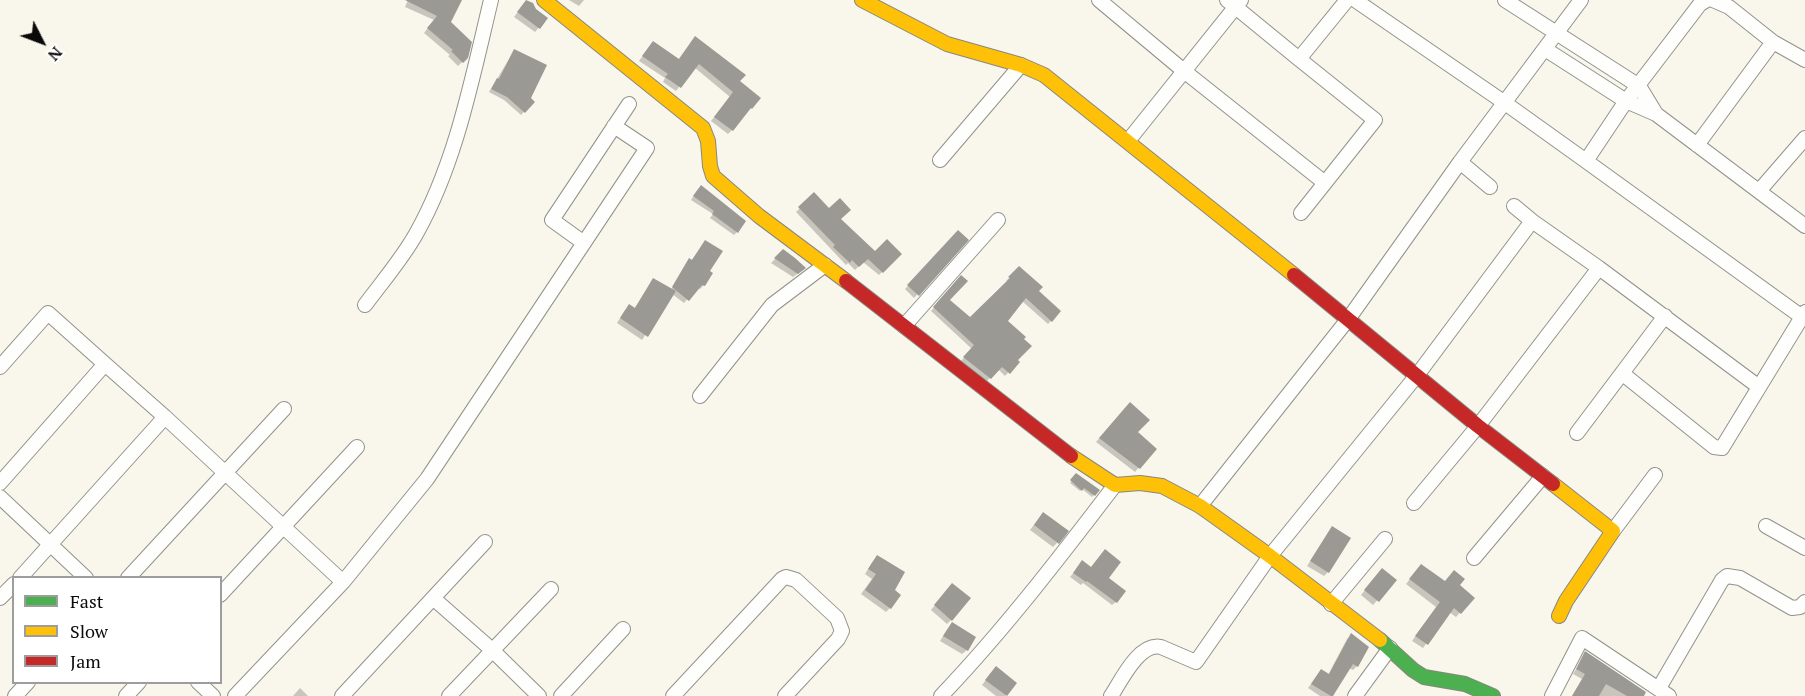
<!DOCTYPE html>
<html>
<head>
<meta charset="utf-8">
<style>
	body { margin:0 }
	#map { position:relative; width:1805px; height:696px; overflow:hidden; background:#f9f7ec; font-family:"PT Serif",serif }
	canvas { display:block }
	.legend { position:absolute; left:12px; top:576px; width:210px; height:108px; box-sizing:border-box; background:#fff; border:2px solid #9d9d9d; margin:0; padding:8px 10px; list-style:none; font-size:18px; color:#0a0a0a }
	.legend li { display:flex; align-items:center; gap:12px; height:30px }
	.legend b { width:30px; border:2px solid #9d9d9d }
	.north { position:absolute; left:12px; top:12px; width:60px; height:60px; -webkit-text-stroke:4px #fff; paint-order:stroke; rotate:132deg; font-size:16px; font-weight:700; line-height:24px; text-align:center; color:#0a0a0a }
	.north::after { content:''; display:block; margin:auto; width:21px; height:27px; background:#0a0a0a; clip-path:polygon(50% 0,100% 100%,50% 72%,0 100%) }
</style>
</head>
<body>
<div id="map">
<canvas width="1805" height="696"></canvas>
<ul class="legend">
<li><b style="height:8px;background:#4caf50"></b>Fast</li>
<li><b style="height:8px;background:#ffc107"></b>Slow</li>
<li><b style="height:8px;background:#c62828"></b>Jam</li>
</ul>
<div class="north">N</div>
</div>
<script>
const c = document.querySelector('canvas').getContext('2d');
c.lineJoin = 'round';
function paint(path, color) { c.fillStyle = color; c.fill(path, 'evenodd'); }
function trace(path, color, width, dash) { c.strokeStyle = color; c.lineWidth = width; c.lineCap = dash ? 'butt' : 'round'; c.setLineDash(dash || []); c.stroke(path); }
const shadow = new Path2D(`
	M408,0H460L449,22L467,57L458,66L448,56L450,55L424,33L434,20L405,7Z
	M569,0H584L579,6Z
	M523,5L546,19L535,32L514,17Z
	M695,38L738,81L732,130L728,134L711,121L730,97L694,67L676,91L663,82L665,78L639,61L649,47L678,60Z
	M514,51L529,98L533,102L521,115L504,100L489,92Z
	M698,189L737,232L734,235L710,218L713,214L691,200Z
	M814,194L875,253L900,254L879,275L863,262L855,270L848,263L846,265L796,212Z
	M958,232L966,240L914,298L905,289Z
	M705,242L708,271L704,285L700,289L697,288L684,303L672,294L642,340L617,323L625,310L634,309L653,280L671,290L686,264L689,260L691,261Z
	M783,251L800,272L793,277L771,263Z
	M1019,268L1037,291L1059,312L1048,324L1022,301L1006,321L1018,362L1005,376L998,369L987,381L961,361L972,349L931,311L961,277L948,300L970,320L1008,282L1006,281Z
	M1126,407L1136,433L1155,449L1135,472L1096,442Z
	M1076,475L1098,490L1092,497L1082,489L1080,491L1070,483Z
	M1039,518L1057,543L1053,547L1030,530Z
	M1332,528L1328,572L1324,576L1307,566Z
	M873,561L893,590L890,608L886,612L861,594L872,579L865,574Z
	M1079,566L1091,568L1107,578L1116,602L1112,605L1083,583L1081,585L1070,577Z
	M1417,570L1444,583L1458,585L1473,598L1456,617L1449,612L1423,648L1412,641L1436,607L1406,584Z
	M1378,574L1395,580L1373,605L1361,595Z
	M948,589L951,620L947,624L931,610Z
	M948,628L967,650L962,654L940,641Z
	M1351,635L1357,666L1353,670L1349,668L1331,696H1320L1308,688L1321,670L1328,675L1347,639Z
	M1586,653L1642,696H1572L1582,679L1573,674Z
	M991,673L1015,683L1005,696H996L982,685Z
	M300,688L308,696H293Z`);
const building = new Path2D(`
	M405,0H462L451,22L472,42L468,58L463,63L451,51L453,50L427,28L437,16Z
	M526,0L533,3L536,9L548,18L540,29L517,12Z
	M695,36L746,75L740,81L761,98L752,109L751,108L733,131L714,117L733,92L699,64L681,88L665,77L668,74L642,56L653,41L679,59Z
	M514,49L547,65L531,98L535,102L525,113L507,97L491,89L497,78L499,79Z
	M701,185L746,221L738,233L712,214L714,211L693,196Z
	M814,192L829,208L840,198L851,210L841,219L875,251L887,239L902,254L883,273L868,259L859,267L852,260L850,263L833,247L835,245L798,207Z
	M958,230L969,240L919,296L907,285Z
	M705,240L723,251L710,271L713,273L705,286L702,285L689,301L672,287L689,258L692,260Z
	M783,249L795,258L806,268L798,274L774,258Z
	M1019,266L1043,287L1039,291L1061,311L1052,322L1026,298L1008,321L1026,337L1024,339L1032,346L1018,360L1020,362L1010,374L1002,367L991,379L963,357L974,345L933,307L961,275L968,281L950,300L970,317L1010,278L1008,277Z
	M653,278L676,291L648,337L620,318L629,304L635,308Z
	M1130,402L1150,420L1138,432L1157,449L1140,469L1099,438Z
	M1076,473L1100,490L1095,496L1084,488L1082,491L1070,480Z
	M1043,512L1069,531L1059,544L1034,525Z
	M1332,526L1351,538L1329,573L1310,561Z
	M1105,549L1121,562L1109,578L1126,591L1117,603L1087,581L1086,582L1073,573L1082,560L1091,567Z
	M877,555L905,572L895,590L901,595L891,609L865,590L876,574L868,569Z
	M1421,564L1445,581L1454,570L1465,579L1460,585L1475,598L1461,614L1454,608L1428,645L1415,636L1440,602L1409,579Z
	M1382,568L1397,580L1379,602L1364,590Z
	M952,583L971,598L952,621L934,605Z
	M952,622L976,637L968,651L943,636Z
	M1351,633L1369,647L1358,667L1353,664L1333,696H1331L1311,684L1321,669L1329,674Z
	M1585,651L1646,692L1644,696H1627L1606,684L1599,696H1572L1585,674L1576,669Z
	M996,666L1017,683L1007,696L985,680Z`);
const street = new Path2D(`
	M1099,0L1184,71L1325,183
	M1227,0L1299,59L1347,0
	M1355,0L1505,103L1586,161L1626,101L1700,4L1707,0
	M1505,0L1639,86L1656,114
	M1713,0L1729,7L1773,42L1805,60
	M1545,49L1626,101L1656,114L1805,226
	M1299,59L1375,120L1301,213
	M1128,141L1241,0
	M1697,145L1773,42
	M940,160L1021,65
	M1586,161L1802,317
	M1460,162L1490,187
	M1759,191L1805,138
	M584,243L552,220L629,104
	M1599,268L1759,387
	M365,305C382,282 402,259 416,234C456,163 472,79 491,0
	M904,326L998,220
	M0,367L48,313L105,364
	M1623,374L1714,447L1722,448L1805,312
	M700,396L772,305L825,265
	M1577,433L1665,316
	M0,483L105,364L165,417L343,582
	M0,497L86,578
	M1414,503L1478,426L1599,268L1532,221
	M1200,506L1349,318L1460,162L1581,0
	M1766,526L1805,548
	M1613,531L1655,475
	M1474,558L1543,476
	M20,578L165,417
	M128,578L284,409
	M220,595L357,447
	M0,598L14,584
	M433,598L491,649L539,696
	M1331,604L1385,539
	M198,682L213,696
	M1659,688L1722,580L1727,576L1740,578L1792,608L1800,607L1805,602
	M15,696L28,682
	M126,696L139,682
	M235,696L343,582L427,479L647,148L614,126
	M342,696L485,542
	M449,696L551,589
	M561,696L623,629
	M673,696L782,579L786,577L796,580L837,618L842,631L838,639L785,696
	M941,696C1004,630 1060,557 1115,485
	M1111,696C1121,681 1139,642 1161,647L1196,662L1270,556L1418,374L1532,221L1514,206
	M1355,696L1390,648
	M1552,696L1582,638L1669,696`);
const fast = new Path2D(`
	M1380,640L1413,670L1424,677L1465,684L1493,696`);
const slow = new Path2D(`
	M544,0L703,128L708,141L710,166L713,176L759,216L846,281
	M862,0L947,44L1021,65L1044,75L1294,275
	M1071,456L1115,485L1140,483L1162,486L1200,506L1270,556L1380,640
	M1553,484L1613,531L1566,601L1559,616`);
const jam = new Path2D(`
	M1294,275L1478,426L1553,484
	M846,281L1071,456`);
paint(shadow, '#0003');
paint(building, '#9b9993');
trace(street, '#92918c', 16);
trace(fast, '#888782', 16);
trace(slow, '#888782', 16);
trace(jam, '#888782', 16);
trace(street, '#fefefc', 14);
trace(fast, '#4caf50', 14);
trace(slow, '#ffc107', 14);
trace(jam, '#c62828', 14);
</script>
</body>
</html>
